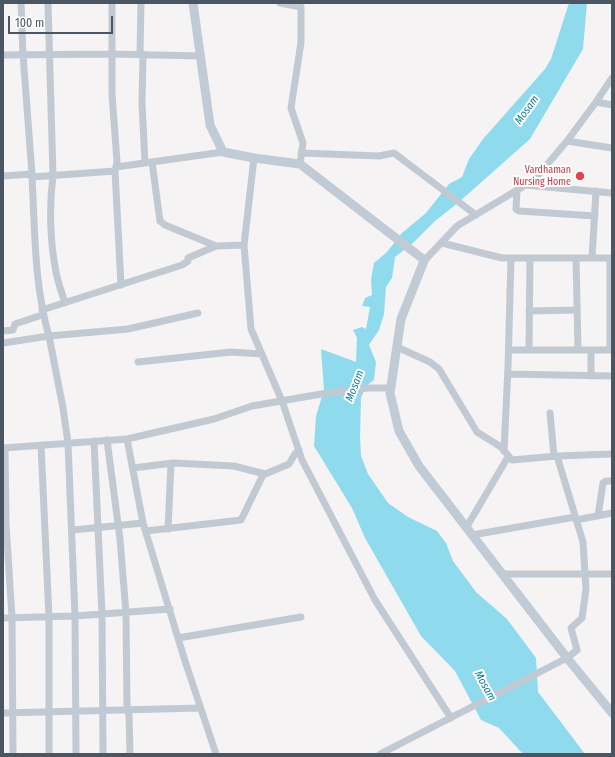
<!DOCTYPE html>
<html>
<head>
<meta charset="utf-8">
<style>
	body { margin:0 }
	#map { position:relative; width:615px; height:757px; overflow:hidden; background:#f5f3f3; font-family:"Fira Sans Condensed",sans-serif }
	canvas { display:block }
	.frame { position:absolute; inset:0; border:4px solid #4a5661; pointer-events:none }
	.scale { position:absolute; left:8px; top:16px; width:105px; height:18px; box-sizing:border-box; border:2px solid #4a5661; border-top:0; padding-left:5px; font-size:12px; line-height:14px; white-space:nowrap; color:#4a5661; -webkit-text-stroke:3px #fff; paint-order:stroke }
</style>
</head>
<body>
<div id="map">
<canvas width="615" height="757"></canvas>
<div class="frame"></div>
<div class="scale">100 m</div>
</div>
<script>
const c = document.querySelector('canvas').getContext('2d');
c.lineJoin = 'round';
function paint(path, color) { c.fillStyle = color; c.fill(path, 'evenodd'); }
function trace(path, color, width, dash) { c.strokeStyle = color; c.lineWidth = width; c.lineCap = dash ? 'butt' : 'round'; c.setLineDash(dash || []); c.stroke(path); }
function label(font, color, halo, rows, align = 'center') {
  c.font = font + ' "Fira Sans Condensed",sans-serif'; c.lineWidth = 4; c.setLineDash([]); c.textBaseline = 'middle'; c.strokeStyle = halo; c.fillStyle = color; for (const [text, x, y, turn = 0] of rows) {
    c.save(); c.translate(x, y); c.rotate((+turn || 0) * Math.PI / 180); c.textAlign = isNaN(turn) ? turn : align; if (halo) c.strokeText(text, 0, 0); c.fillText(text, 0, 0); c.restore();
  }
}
const water = new Path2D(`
	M569,3H587L583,49L530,139L459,202L435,221L414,242L395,257L392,278L386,287L384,314L379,330L369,345L376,362L374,380L366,386L361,398L360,436L361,456L368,474L388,503L408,517L437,531L446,543L453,561L476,592L507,619L536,658L538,692L585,754H523L499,728L481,720L455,671L421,636L365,538L352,508L314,446L316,416L324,390L321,349L356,362L357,338L353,330L362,327L366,329L370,307L362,306L365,298L372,295L371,280L374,263L387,252L402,233L426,213L449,184L462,177L469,159L483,139L545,69L551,59Z`);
const street = new Path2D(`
	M21,3L23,55L32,174
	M48,3L53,176C49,206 50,242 56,272C58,283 62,293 65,303
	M112,3V94L117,162L115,171L121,285
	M280,3L301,7V42L291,108L303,143L300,164
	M140,54L141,3
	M143,54L142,103L145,163
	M3,55L112,54L201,56
	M596,102L612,105
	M567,141L612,148
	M301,153L379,156L394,153L476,215
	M254,158L244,245L251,329L282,401L302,460L375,600L451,718
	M152,162L160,221L165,225L216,246
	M116,167L223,152
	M3,176L32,174V177L115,171
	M32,177C35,230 34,285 49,336L128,329L198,313
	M525,185L612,193
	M517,190L516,209L519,211L595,216
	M442,243L502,258H612
	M576,258L578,350
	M592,258L596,191
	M610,258V350
	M424,261L457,226L534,180L567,141L596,102L612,78
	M42,310L182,265L188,261V258L216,246L244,245
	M529,311L577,310
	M3,331L13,330L15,324L42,315
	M3,343L49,336L63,408L68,443L75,616L76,754
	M397,347L430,362L439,369L477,432L501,447L512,460L557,456
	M509,350H612
	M529,350L530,258
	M591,350V376
	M138,362L231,352L262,354
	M508,374L612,376
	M550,413L554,456
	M127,439L143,523L185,661L216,754
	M107,440L120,539L126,613L127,710L129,715L130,754
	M94,441L102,614L103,754
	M41,445L49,617V754
	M3,448L127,439L214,419L252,406L321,394L368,388H390
	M5,448L6,524L12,617L13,754
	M504,451L508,367L511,258
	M133,468L173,463L234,466L265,474
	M598,516L603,483L606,481H612
	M576,520L612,513
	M466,528L508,457
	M168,529L171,464
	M73,530L143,523
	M146,531L241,520L263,475L289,464L295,454L299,450
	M472,535L575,517
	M502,574H612
	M3,618L75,616L170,609
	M178,638L301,617
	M3,713L200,708
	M380,754L567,658L577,650L571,628L582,618L586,589L583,542L557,456L612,454`);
const secondary = new Path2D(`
	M193,3L210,125L223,152L254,158L300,164L423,259L424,261L401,319L390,393L399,431L419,466L567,658L612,713`);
const markers = [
	[580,176,5,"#e0444e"]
];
const healthNames = [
	["Vardhaman",571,170],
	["Nursing Home",571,182]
];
const waterNames = [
	["Mosam",527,110,-54],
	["Mosam",355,386,-69],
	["Mosam",485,686,61]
];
paint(water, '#90daee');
trace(street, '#c1cad2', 7);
trace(secondary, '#c1cbd6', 9);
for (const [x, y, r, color] of markers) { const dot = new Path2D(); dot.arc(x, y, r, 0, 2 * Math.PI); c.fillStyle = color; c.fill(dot); trace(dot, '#fff', 1.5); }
label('10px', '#be3a42', '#fff', healthNames, 'right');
label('italic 11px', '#0c7c9b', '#fff', waterNames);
</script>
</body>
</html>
